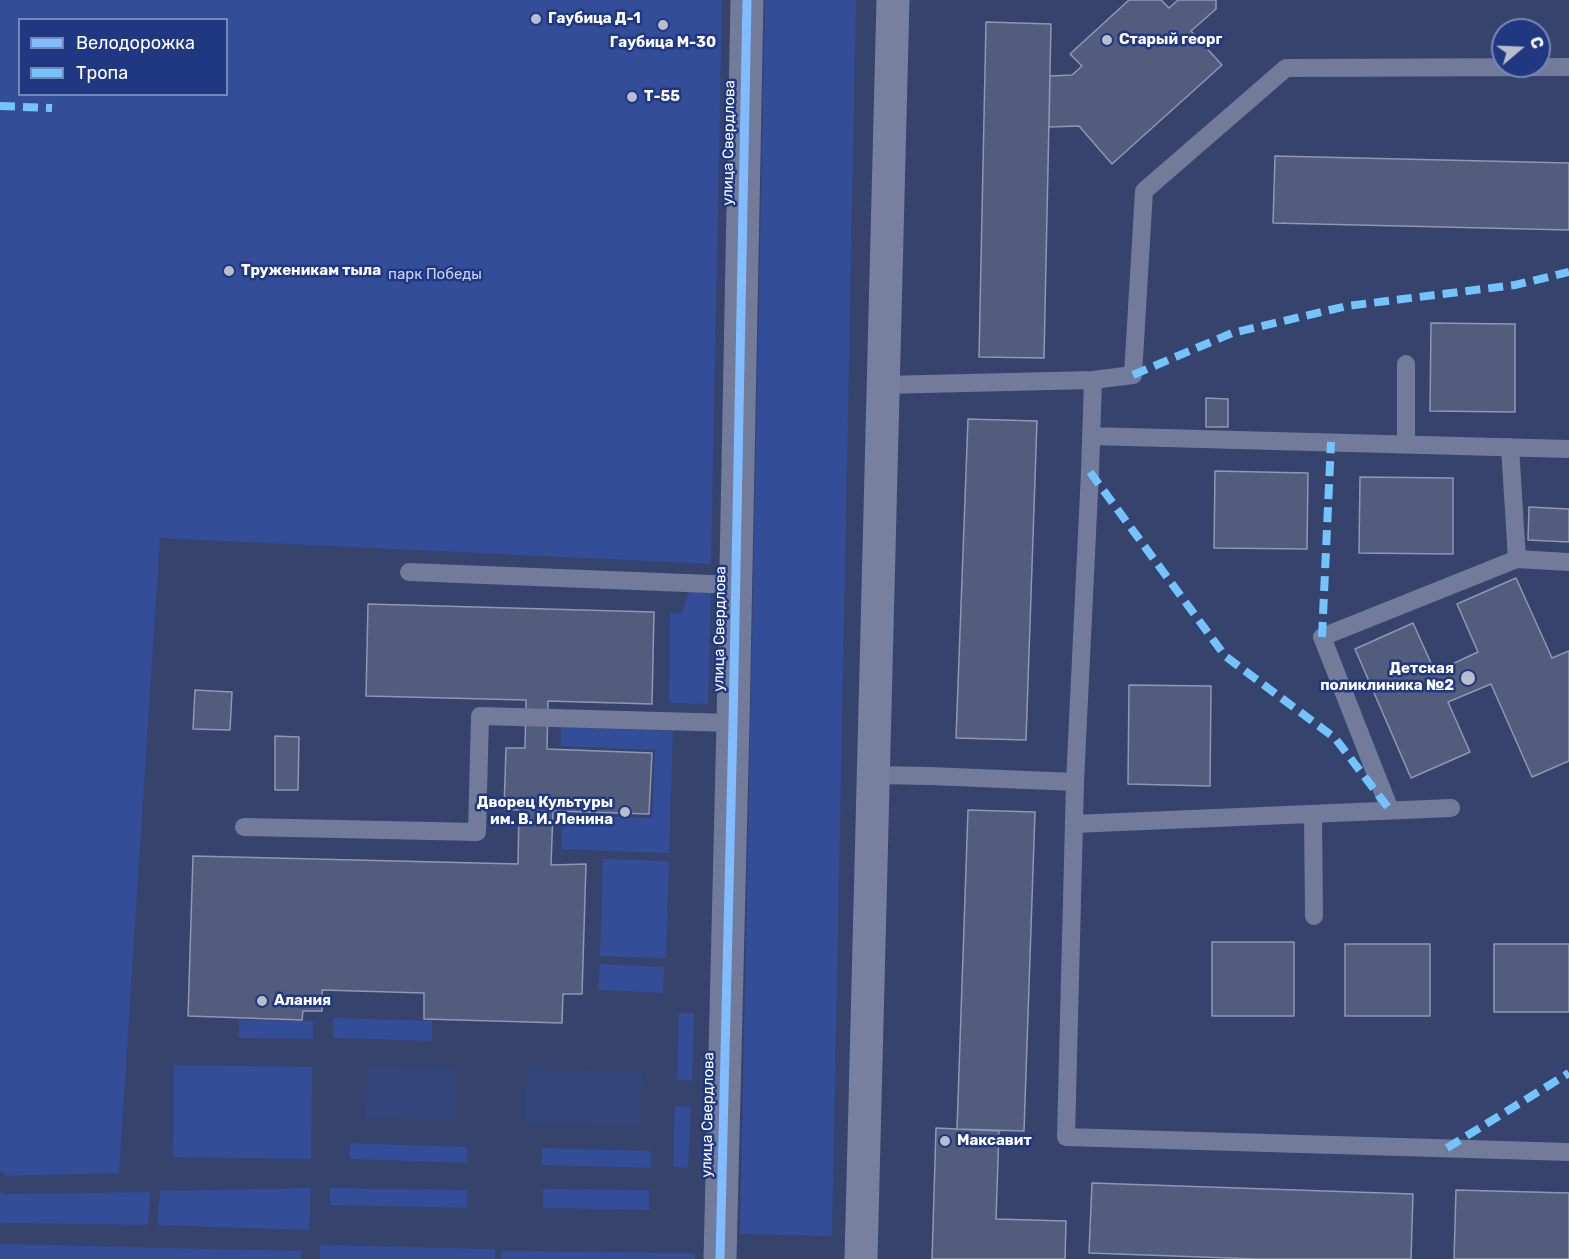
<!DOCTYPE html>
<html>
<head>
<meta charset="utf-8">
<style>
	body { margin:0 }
	#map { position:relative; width:1569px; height:1259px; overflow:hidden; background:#36436c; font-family:Rubik,sans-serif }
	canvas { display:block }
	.legend { position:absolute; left:18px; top:18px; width:210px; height:78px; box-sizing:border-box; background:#203782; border:2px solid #7987b4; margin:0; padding:8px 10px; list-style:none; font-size:18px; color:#fff }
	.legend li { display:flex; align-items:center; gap:12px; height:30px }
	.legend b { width:30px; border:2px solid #7987b4 }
	.north { position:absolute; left:1491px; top:18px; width:60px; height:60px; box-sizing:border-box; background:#203782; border:2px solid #7987b4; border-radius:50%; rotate:71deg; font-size:16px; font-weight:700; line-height:24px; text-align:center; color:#fff }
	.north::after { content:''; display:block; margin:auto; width:21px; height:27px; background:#b9bdcc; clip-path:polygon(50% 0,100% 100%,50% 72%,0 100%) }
</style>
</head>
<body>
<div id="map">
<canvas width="1569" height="1259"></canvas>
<ul class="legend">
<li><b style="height:8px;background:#80bcff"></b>Велодорожка</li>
<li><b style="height:8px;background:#73c3fd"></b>Тропа</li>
</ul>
<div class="north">С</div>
</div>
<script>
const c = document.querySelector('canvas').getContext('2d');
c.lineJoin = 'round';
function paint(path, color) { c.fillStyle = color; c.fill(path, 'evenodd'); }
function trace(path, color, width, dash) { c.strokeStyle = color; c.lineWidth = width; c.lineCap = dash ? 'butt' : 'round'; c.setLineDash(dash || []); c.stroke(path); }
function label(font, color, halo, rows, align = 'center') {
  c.font = font + ' Rubik,sans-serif'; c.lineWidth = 5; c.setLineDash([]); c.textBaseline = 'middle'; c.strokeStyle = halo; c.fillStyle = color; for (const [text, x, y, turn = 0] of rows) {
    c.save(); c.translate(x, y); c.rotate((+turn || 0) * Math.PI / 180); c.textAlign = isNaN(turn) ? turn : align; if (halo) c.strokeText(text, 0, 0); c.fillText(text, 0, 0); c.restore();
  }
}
const green = new Path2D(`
	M0,0H722L711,564L160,538L119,1173L7,1176L0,1171ZM20,20H226V94H20Z
	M765,0H856L832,1236L740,1234Z
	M690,588H711L708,704L669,703L670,613L682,614Z
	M561,727L673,731L669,853L561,849L562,815L652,818L655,750L561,746Z
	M603,859L669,861L666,958L600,956Z
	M600,964L664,967L663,993L598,990Z
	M679,1013H694L692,1081L677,1080Z
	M333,1018L432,1021V1041L333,1038Z
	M239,1020L313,1021V1039L239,1038Z
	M174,1065L312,1067L311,1159L173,1157Z
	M675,1106L691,1107L688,1168L673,1167Z
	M350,1143L467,1147V1163L350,1159Z
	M542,1148L651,1151V1168L542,1165Z
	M311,1188L309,1230L157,1225L160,1191Z
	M330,1188L467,1190V1208L330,1205Z
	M543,1189L649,1190V1210L543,1208Z
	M0,1191L5,1194L150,1192L148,1225L0,1223Z
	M0,1244L302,1251L301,1259H0Z
	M320,1245L495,1249V1259H320Z
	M501,1251L695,1253V1259H501Z`);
const water = new Path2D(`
	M367,1068L456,1069V1119L366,1118Z
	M527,1070L641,1072L640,1125L525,1122Z`);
const building = new Path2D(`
	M1129,0H1161L1169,8L1178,0H1216V9L1191,31L1222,65L1112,164L1079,126L1049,127L1050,76L1072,75L1082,66L1070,54Z
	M986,22L1051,24L1044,358L979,357Z
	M1275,156L1569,163V230L1273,223Z
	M1431,323L1515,324V412L1430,411Z
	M1206,398L1228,399V427H1206Z
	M968,419L1037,421L1026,740L956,738Z
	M1215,471L1308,473L1307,549L1214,548Z
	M1360,477L1453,478V554L1359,553Z
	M1529,507L1569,509V542L1528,540Z
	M1516,578L1552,658L1569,651V761L1532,777L1491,684L1448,702L1470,752L1411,778L1355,649L1413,623L1435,672L1478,652L1457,604Z
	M368,604L654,612L652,704L548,701L547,749L652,753L649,814L553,811L551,865L586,864L582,994H563L562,1023L424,1019V993L322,990V1011H303L302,1020L188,1016L193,856L518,864L519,810L504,809L506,748H525L526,700L366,696Z
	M1129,685L1211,686L1210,786L1128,784Z
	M195,690L232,692L230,730L193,729Z
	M275,736L299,737L298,790H275Z
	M968,810L1035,812L1024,1131L957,1129Z
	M1212,942H1294V1016H1212Z
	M1345,944H1430V1016H1345Z
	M1494,944H1569V1012H1494Z
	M936,1128L999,1131L996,1219L1066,1221L1065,1259H932Z
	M1092,1183L1413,1194L1411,1259H1257L1089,1253Z
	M1456,1190L1569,1193V1259H1454Z`);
const service = new Path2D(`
	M1093,380L1090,472L1075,782L1066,1137L1569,1152
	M883,385L1093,380L1133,375L1144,191L1286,68L1569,67
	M1091,436L1569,449
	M1406,444V364
	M1510,447L1517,559
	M409,572L736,585
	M873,775L930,776L1075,782
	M1390,810L1322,637L1517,559L1569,562
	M1313,814L1314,916
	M1074,824L1451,808
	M244,827L477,832L480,716L733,723`);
const tertiary = new Path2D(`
	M720,1259L733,723L747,0`);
const secondary = new Path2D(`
	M861,1259L893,0`);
const quiet = new Path2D(`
	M0,106L52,108
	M1133,375L1232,333L1347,306L1515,285L1569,272
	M1090,472L1225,656L1335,738L1390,810
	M1322,637L1331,442
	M1447,1148L1569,1073`);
const cycleway = new Path2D(`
	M720,1259L733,723L747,0`);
const markers = [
	[536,19,6,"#b9bdcc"],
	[663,25,6,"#b9bdcc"],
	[1107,40,6,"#b9bdcc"],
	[632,97,6,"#b9bdcc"],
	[229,271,6,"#b9bdcc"],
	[1468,678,8,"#b9bdcc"],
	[625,812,6,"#b9bdcc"],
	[262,1001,6,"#b9bdcc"],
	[945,1141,6,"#b9bdcc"]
];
const poiNames = [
	["Гаубица Д-1",548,19],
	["Старый георг",1119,40],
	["Гаубица М-30",663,43,"center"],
	["Т-55",644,97],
	["Труженикам тыла",241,271],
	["Детская",1454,669,"right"],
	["поликлиника №2",1454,686,"right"],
	["Дворец Культуры",613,803,"right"],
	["им. В. И. Ленина",613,820,"right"],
	["Алания",274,1001],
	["Максавит",957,1141]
];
const streetNames = [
	["улица Свердлова",729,143,-89],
	["улица Свердлова",720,629,-89],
	["улица Свердлова",708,1115,-89]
];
const parkNames = [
	["парк Победы",435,275]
];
paint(green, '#344d99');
paint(water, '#35467c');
paint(building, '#525c7d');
trace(building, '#9098b0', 1.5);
trace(service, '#727b9a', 18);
trace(tertiary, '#727b9a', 33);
trace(secondary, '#77809e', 33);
trace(quiet, '#73c3fd', 8, [15, 8]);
trace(cycleway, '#80bcff', 9);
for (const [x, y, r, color] of markers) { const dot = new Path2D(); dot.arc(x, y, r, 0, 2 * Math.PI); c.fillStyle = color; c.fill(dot); trace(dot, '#203782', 2); }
label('bold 15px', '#fff', '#203782', poiNames, 'left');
label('15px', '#fff', '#203782', streetNames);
label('15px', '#cbd6f6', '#203782', parkNames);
</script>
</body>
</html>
